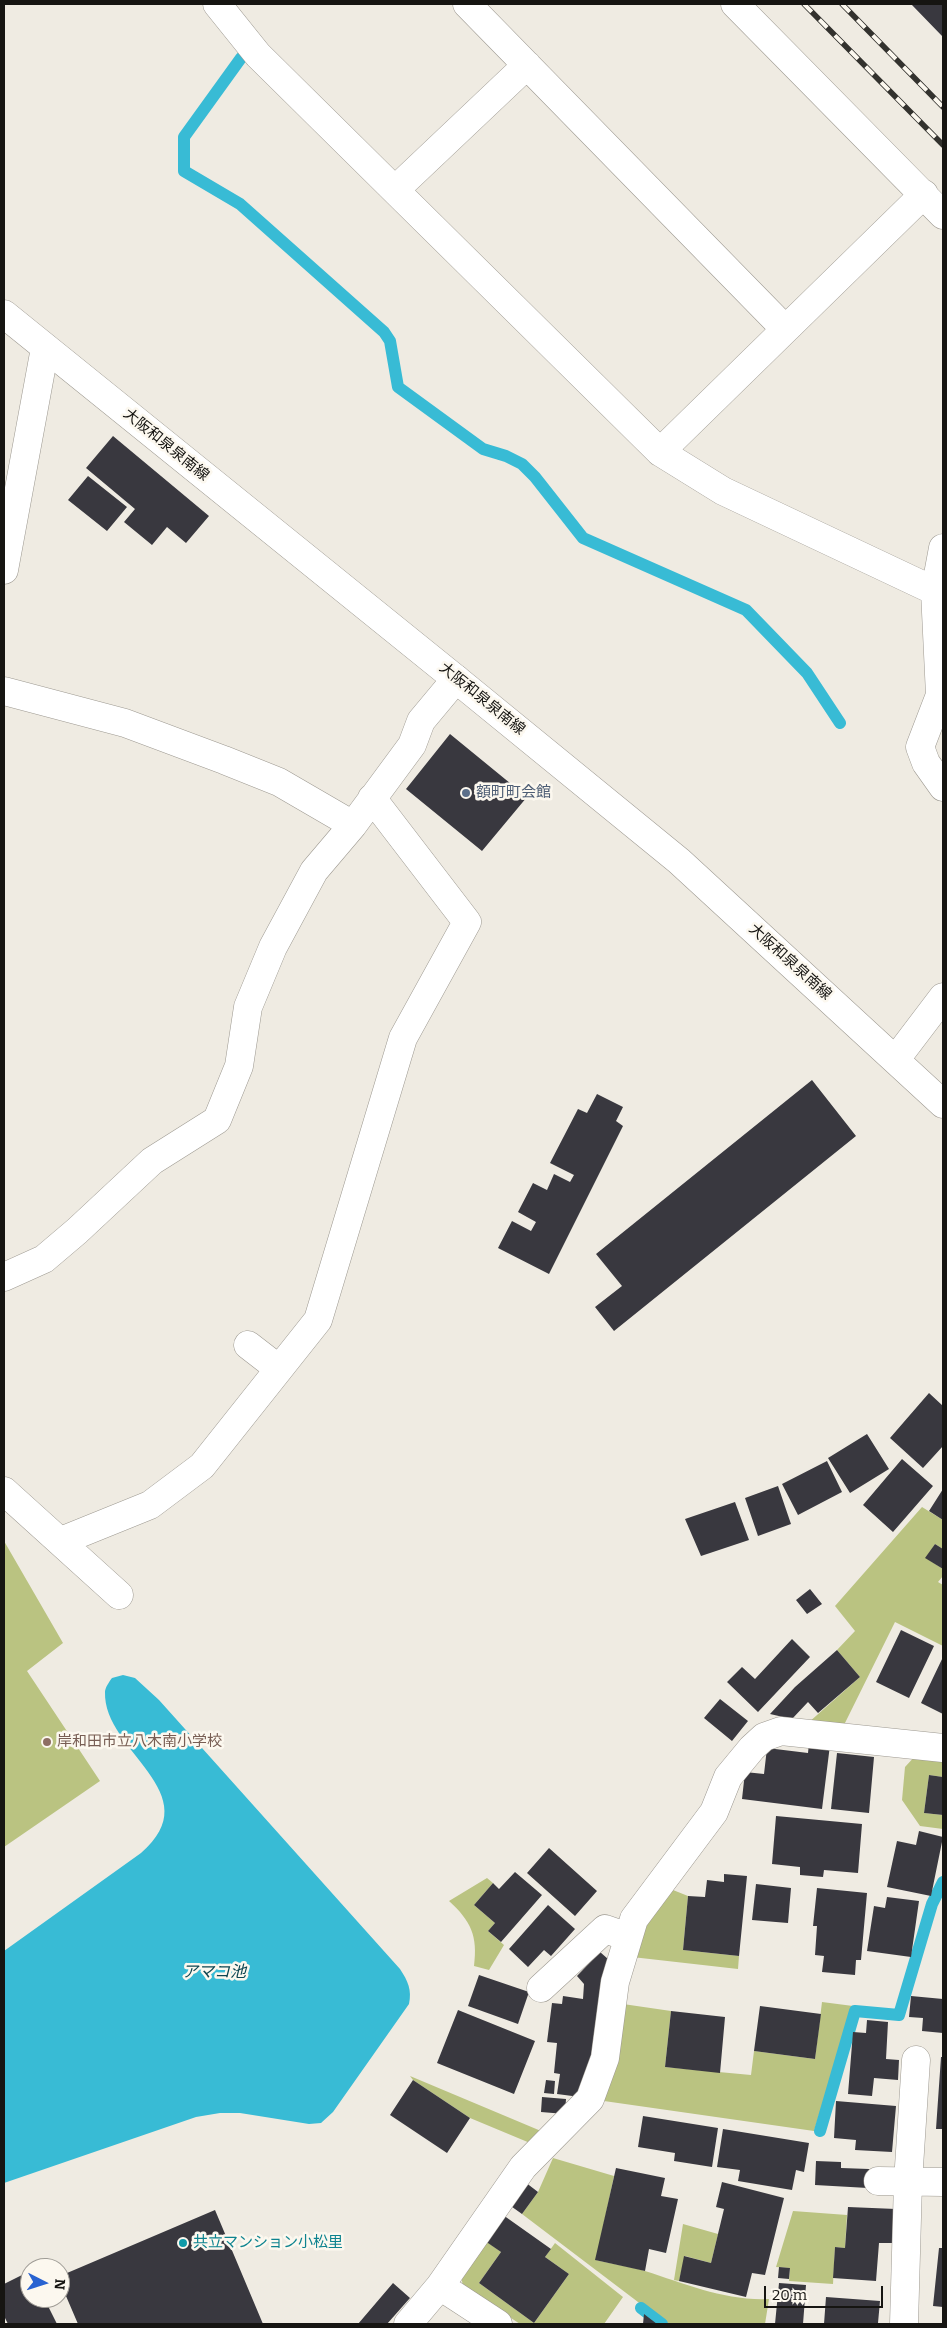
<!DOCTYPE html>
<html>
<head>
<meta charset="utf-8">
<style>
	body { margin:0 }
	#map { position:relative; width:947px; height:2328px; overflow:hidden; background:#efebe2; font-family:Bitter,serif }
	canvas { display:block }
	.frame { position:absolute; inset:0; border:5px solid #161512; pointer-events:none }
	.north { position:absolute; left:20px; top:2258px; width:50px; height:50px; box-sizing:border-box; background:#fcf8ef; border:1px solid #a09d97; border-radius:50%; rotate:95deg; font-size:14px; font-weight:700; line-height:20px; text-align:center; color:#161512 }
	.north::after { content:''; display:block; margin:auto; width:18px; height:22px; background:#2963d1; clip-path:polygon(50% 0,100% 100%,50% 72%,0 100%) }
	.scale { position:absolute; left:764px; top:2286px; width:119px; height:22px; box-sizing:border-box; border:2px solid #161512; border-top:0; padding-left:6px; font-size:15px; line-height:18px; white-space:nowrap; color:#161512; -webkit-text-stroke:4px #fcf8ef; paint-order:stroke }
</style>
</head>
<body>
<div id="map">
<canvas width="947" height="2328"></canvas>
<div class="frame"></div>
<div class="north">N</div>
<div class="scale">20 m</div>
</div>
<script>
const c = document.querySelector('canvas').getContext('2d');
c.lineJoin = 'round';
function paint(path, color) { c.fillStyle = color; c.fill(path, 'evenodd'); }
function trace(path, color, width, dash) { c.strokeStyle = color; c.lineWidth = width; c.lineCap = dash ? 'butt' : 'round'; c.setLineDash(dash || []); c.stroke(path); }
function label(font, color, halo, rows, align = 'center') {
  c.font = font + ' Bitter,"Noto Sans JP",serif'; c.lineWidth = 5; c.setLineDash([]); c.textBaseline = 'middle'; c.strokeStyle = halo; c.fillStyle = color; for (const [text, x, y, turn = 0] of rows) {
    c.save(); c.translate(x, y); c.rotate((+turn || 0) * Math.PI / 180); c.textAlign = isNaN(turn) ? turn : align; if (halo) c.strokeText(text, 0, 0); c.fillText(text, 0, 0); c.restore();
  }
}
const green = new Path2D(`
	M922,1507L943,1520V1549L935,1544L926,1558L943,1569V1576L938,1582L943,1585V1646L895,1622L843,1727L808,1723L860,1677L837,1650L855,1631L835,1606Z
	M4,1541L63,1643L27,1671L100,1781L4,1847Z
	M917,1754L943,1755V1777L929,1775L924,1813L943,1815V1829L920,1826L902,1800L905,1767Z
	M487,1878L493,1883L474,1905L495,1923L488,1931L504,1945L489,1970L474,1966C478,1936 471,1921 449,1901Z
	M673,1890L688,1896L683,1950L739,1956L738,1969L632,1957L642,1927Z
	M822,2002L853,2006L814,2131L604,2101L616,2065L623,2004L671,2011L665,2067L751,2075L754,2051L815,2059Z
	M410,2076L541,2131L530,2143L470,2118L413,2080Z
	M553,2158L614,2176L596,2260C612,2264 629,2266 645,2271C686,2284 725,2301 769,2299L765,2324H667L522,2214L538,2192Z
	M793,2211L847,2215L845,2248L835,2247L833,2284L789,2281L790,2268L776,2267Z
	M683,2224L718,2234L711,2263L685,2256L679,2281L674,2280Z
	M483,2239L501,2252L479,2283L534,2323L569,2274L545,2257L555,2243L623,2297L604,2324H520L463,2286L460,2271Z`);
const water = new Path2D(`
	M123,1675L135,1678L159,1700L400,1969C408,1981 412,1990 409,2004L333,2112L321,2123L309,2124L240,2113H220L196,2117L4,2183V1951L141,1853C211,1793 103,1752 105,1692C105,1688 109,1682 112,1678Z`);
const stream = new Path2D(`
	M241,58L184,137V171L240,204L384,332L390,341L398,387L483,449L506,456L522,464L535,477L583,538L746,610L807,673L840,723
	M820,2131L855,2011L899,2015L932,1904L943,1882
	M641,2308L662,2324`);
const building = new Path2D(`
	M911,4H943V37Z
	M113,436L209,516L186,543L167,527L152,545L124,522L135,509L86,468Z
	M88,476L127,507L107,531L68,500Z
	M450,734L527,797L482,851L406,789Z
	M812,1080L856,1136L614,1331L595,1307L622,1286L596,1254Z
	M597,1094L623,1107L616,1121L623,1126L549,1274L498,1248L512,1221L531,1231L536,1222L518,1212L533,1183L547,1190L554,1174L570,1182L574,1175L550,1163L578,1109L587,1113Z
	M929,1393L943,1406V1446L923,1468L890,1438Z
	M867,1434L889,1469L850,1493L828,1458Z
	M902,1459L933,1486L893,1532L863,1505Z
	M827,1461L842,1492L798,1515L782,1484Z
	M778,1486L791,1524L758,1536L745,1498Z
	M943,1489V1520L929,1511Z
	M735,1502L749,1540L701,1556L685,1519Z
	M935,1544L943,1549V1569L925,1558Z
	M810,1589L822,1604L807,1614L796,1600Z
	M901,1630L934,1646L909,1698L876,1682Z
	M792,1639L810,1657L758,1712L727,1682L742,1667L755,1679Z
	M837,1650L860,1677L818,1713L808,1702L792,1719L770,1714L795,1687Z
	M943,1657V1714L921,1703Z
	M720,1699L748,1721L732,1741L704,1718Z
	M809,1743L830,1745L822,1809L742,1799L745,1772L764,1774L767,1748L808,1753Z
	M837,1753L874,1757L869,1813L831,1809Z
	M929,1775L943,1777V1815L924,1813Z
	M776,1816L862,1824L858,1873L824,1870L823,1877L800,1875V1867L772,1864Z
	M919,1831L943,1837L931,1896L887,1887L897,1841L916,1845Z
	M549,1848L597,1891L575,1916L527,1873Z
	M515,1872L542,1895L501,1942L488,1931L495,1923L474,1905L493,1883L499,1889Z
	M724,1874L747,1876L739,1956L683,1950L688,1896L705,1897L707,1880L724,1882Z
	M756,1884L791,1888L788,1923L752,1920Z
	M817,1888L867,1893L861,1960H856L855,1975L822,1972L824,1956L815,1955L817,1926H813Z
	M887,1897L919,1901L911,1957L867,1951L874,1906L885,1908Z
	M548,1905L575,1929L551,1956L544,1950L528,1967L509,1949Z
	M600,1952L608,1959L590,2081L580,2097L557,2094L560,2074L554,2073L557,2043L547,2042L552,2003L562,2004L563,1996L583,1999L584,1984L577,1976Z
	M479,1975L529,1992L518,2024L468,2006Z
	M911,1996L943,1999V2033L922,2031L923,2018L909,2017Z
	M760,2006L821,2014L815,2059L754,2051Z
	M458,2010L535,2041L514,2094L437,2063Z
	M671,2011L725,2017L720,2073L665,2067Z
	M867,2020L888,2022L886,2059L899,2060L898,2080L874,2078L872,2096L848,2094L853,2032L866,2033Z
	M941,2057H943V2129H936Z
	M413,2080L470,2118L447,2153L390,2115Z
	M546,2080L555,2081L554,2094L544,2093Z
	M542,2097L566,2099L565,2114L541,2112Z
	M836,2101L896,2106L892,2152L855,2150L856,2140L834,2138Z
	M643,2116L718,2128L712,2167L674,2161L675,2153L638,2147Z
	M723,2129L809,2143L804,2172L796,2170L792,2190L738,2181L740,2170L717,2167Z
	M816,2161L841,2162V2168L869,2169L868,2188L815,2185Z
	M616,2168L665,2178L661,2196L678,2199L666,2253L649,2249L645,2271L595,2260Z
	M525,2182L538,2192L522,2214L508,2204Z
	M722,2182L784,2198L765,2275L752,2273L746,2297L679,2281L684,2256L711,2263L724,2209L716,2207Z
	M848,2207L896,2209L894,2243H879L876,2281L833,2278L835,2247L845,2248Z
	M215,2210L263,2324H78L60,2282V2276Z
	M503,2215L551,2249L545,2257L569,2274L534,2323L479,2283L501,2252L485,2241Z
	M939,2248H943V2307L933,2306Z
	M779,2267L790,2268L789,2279L778,2278Z
	M30,2271V2298H44L57,2324H8L4,2316V2284Z
	M393,2283L410,2298L387,2324H358Z
	M779,2283L806,2285L803,2324H775Z
	M826,2297L880,2301L878,2323L824,2324Z
	M644,2314L657,2324H643Z`);
const minor = new Path2D(`
	M217,4L258,55L660,452L723,491L935,591
	M467,4L785,329
	M735,4L943,215
	M395,190L527,65
	M660,452L924,194
	M943,548L935,591L940,695L920,747L926,763L943,787
	M4,570L45,348
	M4,691L125,723L224,760L279,782L353,825
	M896,1059L943,997
	M4,1277L44,1259L77,1231L152,1161L217,1120L239,1066L248,1007L273,947L314,871L353,825L412,745L421,721L456,679
	M248,1345L279,1369
	M4,1491L119,1595
	M61,1541L150,1505L202,1466L318,1320L403,1038L467,922L372,798
	M541,1988L605,1929L628,1937
	M878,2181L943,2182
	M440,2286L498,2324
	M408,2324L440,2286L523,2167L590,2099L605,2058L615,1982L634,1919L714,1812L728,1777L752,1748L764,1737L781,1731L943,1748
	M904,2324L908,2182L916,2060`);
const major = new Path2D(`
	M4,314L456,679L679,861L943,1104`);
const rail = new Path2D(`
	M804,4L943,145
	M842,4L943,107`);
const markers = [
	[466,793,5,"#5c6f8a"],
	[47,1742,5,"#8d6e63"],
	[183,2243,5,"#0f9aa8"]
];
const streetNames = [
	["大阪和泉泉南線",166,445,39],
	["大阪和泉泉南線",482,699,39],
	["大阪和泉泉南線",790,962,42]
];
const serviceNames = [
	["額町町会館",476,793]
];
const educationNames = [
	["岸和田市立八木南小学校",57,1742]
];
const cultureNames = [
	["共立マンション小松里",193,2243]
];
const waterNames = [
	["アマコ池",214,1973]
];
paint(green, '#bac381');
paint(water, '#38bbd5');
trace(stream, '#38bbd5', 12);
paint(building, '#39383f');
trace(minor, '#9d9991', 29);
trace(major, '#9d9991', 29);
trace(minor, '#fff', 28);
trace(major, '#fff', 28);
trace(rail, '#33322e', 5.5);
trace(rail, '#fcf8ef', 4, [11]);
for (const [x, y, r, color] of markers) { const dot = new Path2D(); dot.arc(x, y, r, 0, 2 * Math.PI); c.fillStyle = color; c.fill(dot); trace(dot, '#fcf8ef', 2); }
label('15px', '#161512', '#fcf8ef', streetNames);
label('15px', '#4e5e75', '#fcf8ef', serviceNames, 'left');
label('15px', '#785e54', '#fcf8ef', educationNames, 'left');
label('15px', '#0d838f', '#fcf8ef', cultureNames, 'left');
label('italic 16px', '#0d4551', '#fcf8ef', waterNames);
</script>
</body>
</html>
